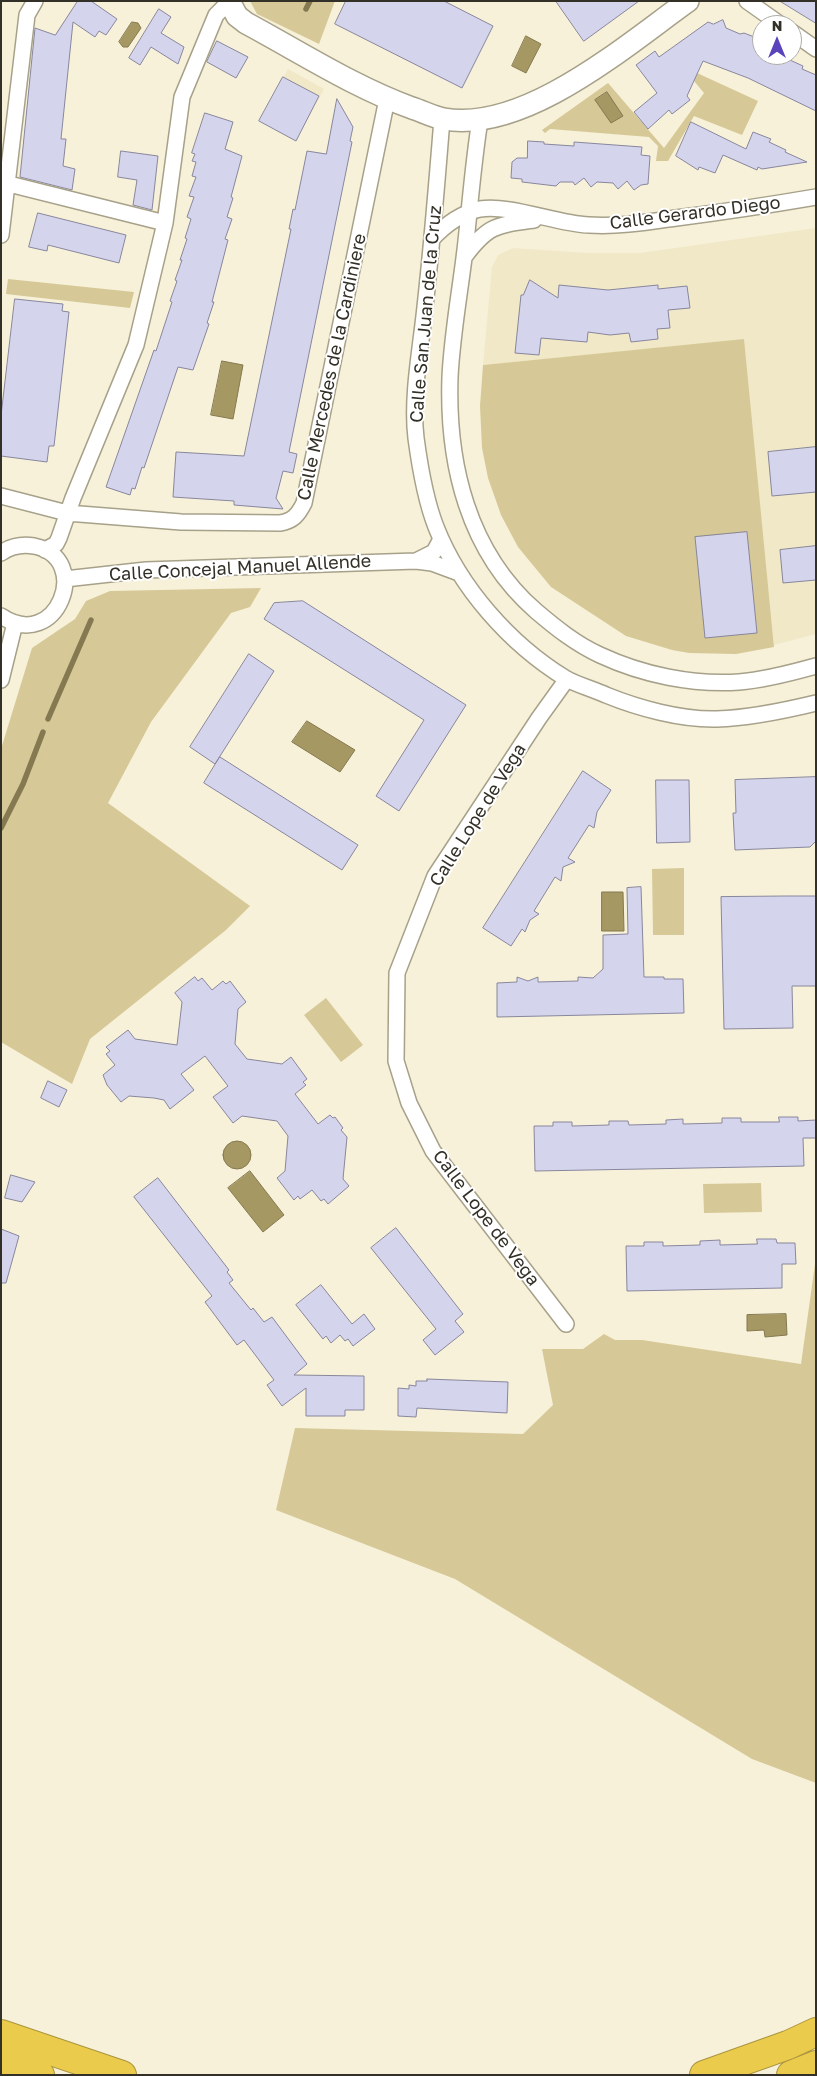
<!DOCTYPE html>
<html>
<head>
<meta charset="utf-8">
<style>
	body { margin:0 }
	#map { position:relative; width:817px; height:2076px; overflow:hidden; background:#f7f1d9; font-family:"Golos Text",sans-serif }
	canvas { display:block }
	.frame { position:absolute; inset:0; border:2px solid #333027; pointer-events:none }
	.north { position:absolute; left:752px; top:15px; width:50px; height:50px; box-sizing:border-box; background:#fff; border:1px solid #adaca9; border-radius:50%; rotate:0deg; font-size:14px; font-weight:700; line-height:20px; text-align:center; color:#333027 }
	.north::after { content:''; display:block; margin:auto; width:18px; height:22px; background:#5a43bb; clip-path:polygon(50% 0,100% 100%,50% 72%,0 100%) }
</style>
</head>
<body>
<div id="map">
<canvas width="817" height="2076"></canvas>
<div class="frame"></div>
<div class="north">N</div>
</div>
<script>
const c = document.querySelector('canvas').getContext('2d');
c.lineJoin = 'round';
function paint(path, color) { c.fillStyle = color; c.fill(path, 'evenodd'); }
function trace(path, color, width, dash) { c.strokeStyle = color; c.lineWidth = width; c.lineCap = dash ? 'butt' : 'round'; c.setLineDash(dash || []); c.stroke(path); }
function label(font, color, halo, rows, align = 'center') {
  c.font = font + ' "Golos Text",sans-serif'; c.lineWidth = 4; c.setLineDash([]); c.textBaseline = 'middle'; c.strokeStyle = halo; c.fillStyle = color; for (const [text, x, y, turn = 0] of rows) {
    c.save(); c.translate(x, y); c.rotate((+turn || 0) * Math.PI / 180); c.textAlign = isNaN(turn) ? turn : align; if (halo) c.strokeText(text, 0, 0); c.fillText(text, 0, 0); c.restore();
  }
}
const built = new Path2D(`
	M288,69L324,89L296,141L259,121Z
	M816,228V634L774,645L743,340L483,365L492,267L498,255L513,248L588,253H640Z`);
const green = new Path2D(`
	M250,1H335L319,44L257,14Z
	M697,73L758,101L742,135L694,116L668,161H656L658,146L649,137L550,129L545,133L542,130L608,83L664,148L704,93L694,81Z
	M8,279L134,292L130,308L6,294Z
	M744,339L774,647L736,654L689,653L672,650L626,636L551,587L518,547L501,515L488,478L482,448L480,406L483,365Z
	M261,588L250,607L231,613L151,722L108,803L250,906L226,930L90,1039L72,1084L1,1042V749L32,648L75,619L86,601L110,591Z
	M684,868V935H653L652,869Z
	M326,998L363,1045L341,1062L304,1015Z
	M761,1183L762,1212L704,1213L703,1184Z
	M816,1257V1783L752,1759L455,1579L276,1510L295,1428L523,1434L553,1405L542,1349H583L604,1334L615,1340H642L801,1364Z`);
const water = new Path2D(`
	M132,22L138,23L141,28L128,47H123L119,42Z
	M526,36L541,44L526,73L512,66Z
	M607,92L623,116L611,123L595,100Z
	M222,361L243,365L233,419L211,415Z
	M307,721L355,750L340,772L292,742Z
	M602,892H623L624,931H602Z
	M223 1155a14 14 0 1 1 28 0a14 14 0 1 1-28 0Z
	M250,1171L284,1215L263,1232L228,1188Z
	M786,1314L787,1335L765,1337L764,1330L747,1331V1315Z`);
const stream = new Path2D(`
	M306,9L310,1
	M48,719L91,620
	M1,828L23,784L43,732`);
const building = new Path2D(`
	M78,1H91L117,19L106,35L99,31L95,37L73,22L61,139H66L63,166L75,169L72,190L20,177L35,28L55,35Z
	M346,1H444L493,26L462,88L335,24Z
	M556,1H639L584,41Z
	M780,1H816V23Z
	M159,9L171,17L161,33L184,47L178,64L151,47L140,65L129,58Z
	M723,20L726,28L740,34L744,33L762,40V55H779L803,66L802,69L816,75V111L748,78L703,61L687,96L690,100L672,114L669,110L648,129L634,112L657,93L636,65L655,51L659,57L708,22L713,24Z
	M217,41L248,57L236,78L207,62Z
	M283,77L319,96L296,141L259,121Z
	M337,99L353,127L350,141L352,142L289,452L297,454L293,473L283,471L276,498L283,509L234,505V501L173,497L176,452L244,456L291,229H289L293,209L295,210L307,151L326,154Z
	M205,113L233,122L225,149L242,156L231,197L233,198L227,217L232,219L225,239L228,240L212,302H214L207,323L209,324L193,370L178,367L144,468L142,467L135,489L132,488L130,495L106,487L154,350L156,351L172,302L170,301L177,281L175,280L182,260H180L187,239L185,238L191,219L187,217L194,197L189,196L196,177L192,176L196,162L192,161L195,154L192,153Z
	M691,122L746,149L753,132L771,139L769,142L786,150L785,152L807,162L762,169L758,167L757,170L723,155L715,173L699,167L698,170L676,156Z
	M528,141L544,142V144L574,146V142L642,147L641,155L650,156L648,184L641,185L634,190L627,181L618,189L613,183L597,182L591,187L584,178L575,185L573,182H560L556,186L522,182V179L511,178L512,162L517,158H527Z
	M121,151L158,156L152,210L133,205L137,180L118,177Z
	M38,213L126,235L119,263L48,245L47,251L29,247Z
	M530,280L558,298L559,285L608,290L658,285V289L687,286L690,308L668,310L670,328L657,329L658,339L631,342L629,333L610,335L588,332L587,342L541,338L539,355L515,353L521,295H523Z
	M15,299L63,304L62,311L69,312L54,446H49L47,462L1,456V416Z
	M816,447V492L772,496L768,452Z
	M747,532L757,633L705,638L695,537Z
	M816,546V580L783,583L780,550Z
	M303,601L466,705L399,811L376,796L424,720L264,619L274,603Z
	M249,654L274,671L215,764L190,747Z
	M220,757L358,845L342,870L204,783Z
	M583,771L611,790L597,812L594,828L589,825L568,858L575,862L563,867L561,881L555,877L534,911L539,914L530,920L525,932L522,929L511,946L483,928Z
	M816,777V841L810,847L735,850L733,813H736L735,780Z
	M656,780H689L690,842L657,843Z
	M641,887L644,977H664V979H683L684,1013L497,1017V983L517,982V977L528,981L538,977V982L578,981V977L593,978L603,969V935L628,934L627,888Z
	M786,896H816V986H792L793,1028L724,1029L721,897Z
	M195,977L198,981L202,978L212,990L223,981L226,984L230,981L246,1002L238,1009L235,1044L247,1059L282,1064L291,1057L307,1079L303,1082L306,1085L295,1094L318,1124L330,1115L333,1118L335,1117L343,1128L341,1130L347,1137L343,1179L349,1186L328,1204L324,1199L321,1201L312,1190L300,1199L298,1196L294,1200L277,1178L285,1171L288,1136L277,1121L242,1116L233,1123L213,1097L228,1086L205,1056L181,1074L194,1090L170,1109L164,1100L154,1098L129,1096L121,1102L107,1085L103,1075L115,1065L106,1054L110,1051L106,1047L128,1030L135,1039L177,1045L182,1002L175,993Z
	M48,1081L67,1090L59,1107L41,1098Z
	M779,1117H798V1121L816,1120V1138H803L804,1166L535,1171L534,1126H553V1122H572V1126L609,1125V1121H628L629,1125L666,1124V1120L683,1119V1124L722,1123V1118H741V1122H779Z
	M11,1175L35,1182L22,1202L5,1198Z
	M158,1178L229,1270L227,1272L233,1280L229,1283L251,1310L253,1308L264,1322L272,1317L307,1364L294,1375L364,1376V1410H345V1416H306V1388L282,1406L267,1385L274,1380L244,1340L237,1345L205,1302L212,1296L134,1197Z
	M396,1228L463,1314L455,1321L464,1332L435,1355L423,1340L436,1329L371,1248Z
	M1,1229L19,1236L6,1283H1Z
	M757,1239H776L777,1243H795L796,1264H782V1288L627,1291L626,1246H644V1242H663V1246L700,1245V1241L720,1240V1245L757,1244Z
	M321,1285L352,1324L364,1314L375,1329L353,1346L348,1339L345,1341L340,1335L331,1343L326,1336L323,1339L296,1305Z
	M427,1379L508,1382L507,1413L417,1408L416,1417L398,1416V1388L409,1389V1385L416,1386V1381H427Z`);
const street = new Path2D(`
	M747,1L781,25
	M792,32L816,49
	M442,119C437,182 432,244 425,307C421,347 411,397 416,438C420,468 425,499 436,527C460,588 510,644 565,678C577,685 593,689 606,695C638,708 681,720 717,719C750,718 783,711 816,703
	M480,120C473,163 470,207 465,250C460,292 452,335 450,377C447,464 468,552 536,611C556,628 576,644 600,655C643,675 692,685 739,682C765,680 791,673 816,666
	M1,182L165,223
	M1,235L27,15L35,1
	M432,239C445,225 462,213 480,209C510,204 557,224 589,225C618,227 648,222 676,218C723,212 769,205 816,197
	M465,256C488,225 497,225 534,220
	M1,496L67,513L181,522L280,523C293,521 298,515 304,503L387,99
	M441,539L434,552L416,561L432,563L459,573
	M45,550L56,544L59,538L73,498L136,345L165,223L182,97L216,15L229,2
	M1,553C11,546 22,544 34,546C94,558 57,654 1,616
	M65,579L146,570L416,561
	M1,680L15,623
	M566,1324L433,1151L409,1103L396,1061L397,973L435,876L539,718L567,679`);
const secondary = new Path2D(`
	M229,1L237,16L246,23C300,52 354,87 412,108C422,111 433,117 444,119C525,133 625,46 688,1`);
const highway = new Path2D(`
	M1,2034L122,2075
	M1,2061L40,2075
	M704,2075L788,2045L816,2032
	M791,2075L816,2065`);
const streetNames = [
	["Calle Gerardo Diego",695,213,-7],
	["Calle San Juan de la Cruz",426,314,-85],
	["Calle Mercedes de la Cardiniere",332,367,-78],
	["Calle Concejal Manuel Allende",240,568,-3],
	["Calle Lope de Vega",478,815,-58],
	["Calle Lope de Vega",486,1218,53]
];
paint(built, '#f1e8c8');
paint(green, '#d6c997');
paint(water, '#a69862');
trace(water, '#847950', 1);
trace(stream, '#847950', 5.5);
paint(building, '#d5d4ed');
trace(building, '#87869c', 1);
trace(street, '#a7a18a', 18);
trace(secondary, '#a7a18a', 24);
trace(highway, '#ab953f', 30);
trace(street, '#fff', 15);
trace(secondary, '#fff', 21);
trace(highway, '#ebcb4c', 28);
label('18px', '#333027', '#fff', streetNames);
</script>
</body>
</html>
